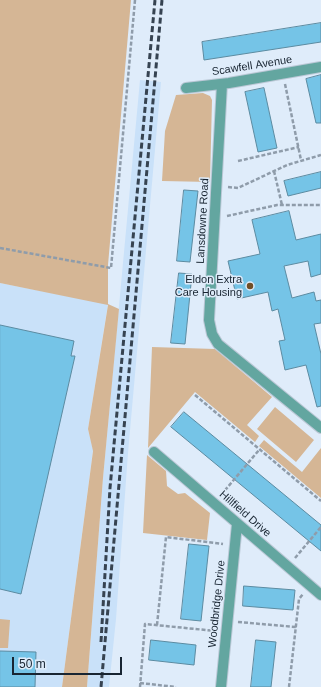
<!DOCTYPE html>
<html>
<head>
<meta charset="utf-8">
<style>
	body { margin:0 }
	#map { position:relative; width:321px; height:687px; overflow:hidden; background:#dfecfa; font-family:Helvetica,sans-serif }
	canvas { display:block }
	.scale { position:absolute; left:12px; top:657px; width:110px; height:18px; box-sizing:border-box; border:2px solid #182532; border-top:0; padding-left:5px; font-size:12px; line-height:14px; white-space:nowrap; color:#182532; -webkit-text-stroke:3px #dfecfa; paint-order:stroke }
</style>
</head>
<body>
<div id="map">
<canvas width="321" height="687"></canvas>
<div class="scale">50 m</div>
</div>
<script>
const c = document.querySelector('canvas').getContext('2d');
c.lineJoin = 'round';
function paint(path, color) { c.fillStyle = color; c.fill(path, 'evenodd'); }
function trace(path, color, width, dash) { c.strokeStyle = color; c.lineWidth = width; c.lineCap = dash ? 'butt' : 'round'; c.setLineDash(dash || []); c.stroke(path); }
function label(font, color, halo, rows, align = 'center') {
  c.font = font + ' Helvetica,sans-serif'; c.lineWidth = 3; c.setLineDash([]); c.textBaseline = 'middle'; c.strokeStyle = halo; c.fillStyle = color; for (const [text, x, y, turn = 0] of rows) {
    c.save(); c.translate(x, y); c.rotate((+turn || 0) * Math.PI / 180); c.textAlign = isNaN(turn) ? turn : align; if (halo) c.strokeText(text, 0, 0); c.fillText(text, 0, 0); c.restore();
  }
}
const built = new Path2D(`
	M140,80L161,82L128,453L116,619L109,687H87L103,478Z
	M0,283L108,304L88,429L93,450L62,687H0Z`);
const green = new Path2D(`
	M0,0H131L108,265V304L119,309L103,478L87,687H62L93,451L88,429L108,305L0,283Z
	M203,93L210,96L212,100L210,182L162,181L165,131L176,95Z
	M152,347L215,349L272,397L247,425L259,436L255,442L195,392L148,448Z
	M275,407L314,440L296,462L257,429Z
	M264,440L302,472L321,448V498L259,446Z
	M147,455L166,471L167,486L178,494L185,493L210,513L207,540L143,533Z
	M0,619L10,620L8,648H0Z`);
const building = new Path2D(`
	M321,23V42L204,60L202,42Z
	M321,75V123H316L306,79Z
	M264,88L277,148L258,152L245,92Z
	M321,172V188L288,196L284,181Z
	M184,190L198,191L190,262L177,261Z
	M289,211L296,240L321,234V274L311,277L308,261L284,266L292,298L314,292L316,301L321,300V323L314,324L321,354V406L317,407L306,365L285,370L279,341L285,340L278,309L272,311L268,292L237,299L228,261L260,254L252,220Z
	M179,273L192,274L185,344L171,343Z
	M0,325L74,341L71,356H75L21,594L0,589Z
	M184,412L321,525V551L171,427Z
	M189,544L209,546L201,621L181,619Z
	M244,586L295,590L293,610L243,606Z
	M151,640L196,645L194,665L149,660Z
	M256,640L276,642L271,687H251Z
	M0,651L36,652L35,687H0Z`);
const path = new Path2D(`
	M285,84L301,160
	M238,161L299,147
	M274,171L282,205
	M228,187L238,188L287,165L321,155
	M227,216L277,205H321
	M0,248L111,268L135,0
	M195,395L321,501
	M221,495L259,450
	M295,558L321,527
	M238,622L296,627
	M157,625L166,537L223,544
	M140,683L176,687
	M140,687L145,624L216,631
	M289,687L299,599L303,594`);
const minor = new Path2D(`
	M222,84L209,320L212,334L218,344L321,428
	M186,88L229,83L321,67
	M154,452L321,595
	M221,687L237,524`);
const rail = new Path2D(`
	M101,642L110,488L155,0
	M101,687L162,0`);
const markers = [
	[250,286,4,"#714f27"]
];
const streetNames = [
	["Scawfell Avenue",252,66,-9],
	["Lansdowne Road",203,221,-87],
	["Hillfield Drive",245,514,41],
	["Woodbridge Drive",217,604,-84]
];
const poiNames = [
	["Eldon Extra",242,280],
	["Care Housing",242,293]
];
paint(built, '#c9e1f9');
paint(green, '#d5b695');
paint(building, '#75c4e7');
trace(building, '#5c8ba1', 1);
trace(minor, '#bbc8d6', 12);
trace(path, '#8f9caa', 2.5, [4, 2]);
trace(minor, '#63a6a0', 10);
trace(rail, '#364351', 3, [6, 3]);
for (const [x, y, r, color] of markers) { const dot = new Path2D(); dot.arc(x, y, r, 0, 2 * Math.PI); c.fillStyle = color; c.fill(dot); trace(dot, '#dfecfa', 1.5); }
label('11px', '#182532', '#dfecfa', streetNames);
label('11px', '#182532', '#dfecfa', poiNames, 'right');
</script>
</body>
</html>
